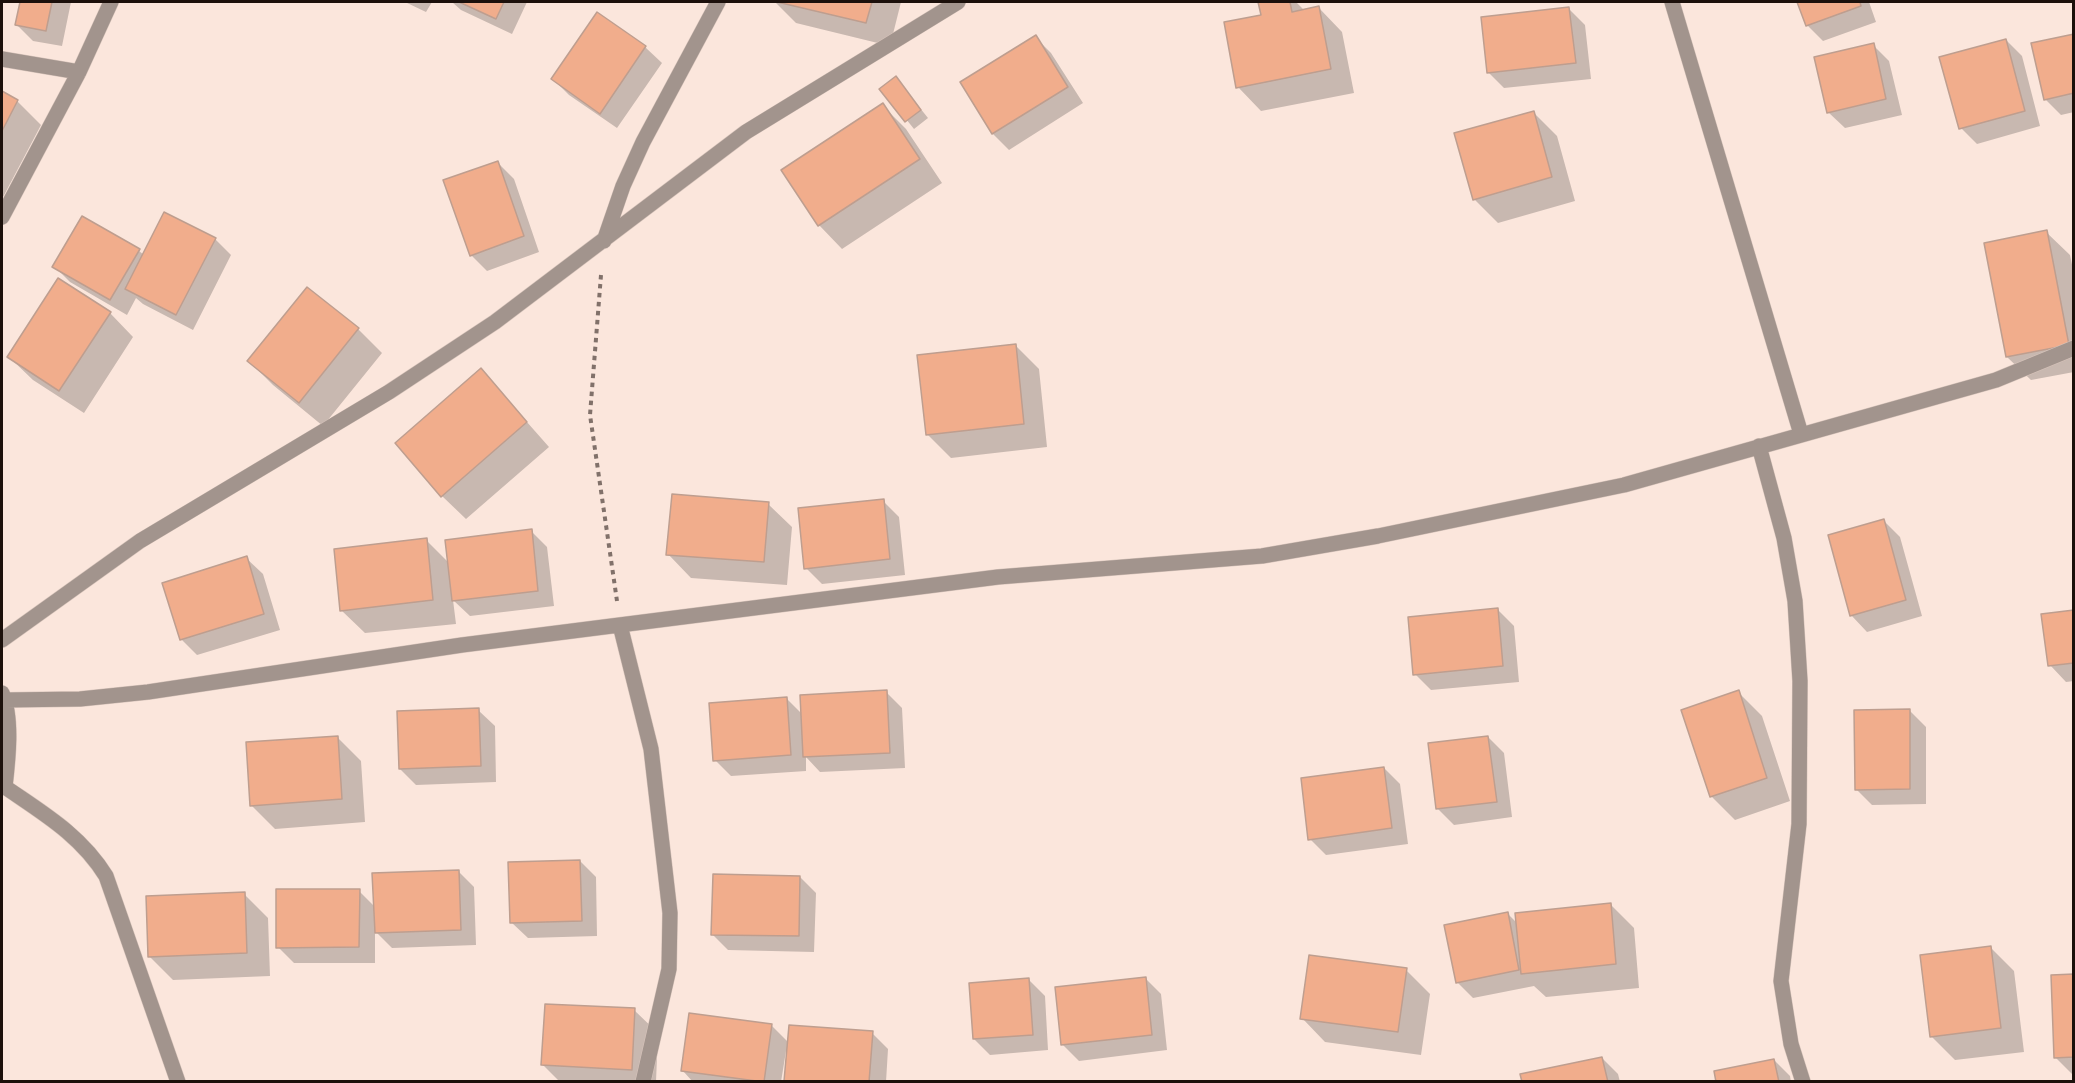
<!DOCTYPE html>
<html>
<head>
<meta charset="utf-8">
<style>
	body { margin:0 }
	#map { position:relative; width:2075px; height:1083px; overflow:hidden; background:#fbe6dc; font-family:"Noto Sans",sans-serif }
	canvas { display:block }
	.frame { position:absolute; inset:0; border:3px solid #1c100b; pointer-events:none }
</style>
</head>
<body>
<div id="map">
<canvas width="2075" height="1083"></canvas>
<div class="frame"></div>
</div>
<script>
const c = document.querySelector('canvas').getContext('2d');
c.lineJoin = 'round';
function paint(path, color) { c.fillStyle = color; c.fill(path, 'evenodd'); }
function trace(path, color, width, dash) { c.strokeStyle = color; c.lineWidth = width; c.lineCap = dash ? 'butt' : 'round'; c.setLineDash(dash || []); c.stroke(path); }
const shadow = new Path2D(`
	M22,2H71L62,46L33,41L17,25Z
	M405,2H432L426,12Z
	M452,2H527L512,34L461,10Z
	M775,2H901L890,46L796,23Z
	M1260,2H1296L1305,11L1319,8L1342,32L1354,93L1261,111L1238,87L1262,17Z
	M1799,2H1869L1876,22L1823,41L1807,25Z
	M1569,9L1585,25L1591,79L1504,88L1488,72Z
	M598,15L645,47L662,63L617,128L569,95L553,79Z
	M2074,35V112L2061,115L2045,99Z
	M1035,37L1051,53L1083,103L1009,150L993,134L962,82Z
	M2006,40L2022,56L2040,126L1977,144L1961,128Z
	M1873,45L1889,61L1902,115L1845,128L1828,112Z
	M896,78L928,118L914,129L882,89Z
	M2,93L17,101L41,125L2,199Z
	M882,105L906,129L942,183L842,249L819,225Z
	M1533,112L1557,136L1575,201L1498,223L1474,199Z
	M498,163L514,179L539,252L487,271L471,255Z
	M2046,232L2070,255L2074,274V372L2031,380L2007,357Z
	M215,239L231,255L193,330L143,304L136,298L127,315L70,282L54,266L139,251L144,255Z
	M307,289L358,329L382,353L323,426L273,385L249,361Z
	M110,313L133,337L84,413L33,380L9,357Z
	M1015,345L1039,369L1047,447L951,458L927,434Z
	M481,370L549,447L466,519L442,496Z
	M883,501L899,517L905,575L822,584L806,568Z
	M768,504L792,527L787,585L691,578L668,554Z
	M1884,521L1900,537L1922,616L1867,632L1851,615Z
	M531,531L547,547L554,606L470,616L453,600L456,624L365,633L341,610L426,540L449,563Z
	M246,558L263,574L280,630L197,655L181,639Z
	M1498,610L1514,626L1519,682L1431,690L1415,674Z
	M2074,611V681L2066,682L2050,665Z
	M886,692L902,708L905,768L820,772L806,757V771L731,776L715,760L787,699L803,715Z
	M1738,692L1762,716L1790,801L1735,820L1711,796Z
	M478,710L495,726L496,782L416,785L400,769Z
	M1910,711L1926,727V804L1872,805L1856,789Z
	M337,737L361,761L365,822L275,829L251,805Z
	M1488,737L1504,753L1512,817L1454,825L1438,809Z
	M1384,768L1400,784L1408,844L1326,855L1310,839Z
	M580,861L596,877L597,936L528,938L511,922Z
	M458,871L474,887L476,945L392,948L375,931V963H294L278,947L359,891L375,907Z
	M800,877L816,893L814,952L728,950L712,934Z
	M244,894L268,918L270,976L173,980L149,956Z
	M1610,904L1634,928L1639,988L1546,997L1534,986L1473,998L1457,982L1508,914L1518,924Z
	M1990,947L2014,971L2024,1052L1955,1060L1931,1036Z
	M1406,970L1430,994L1421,1055L1325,1042L1302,1018Z
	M2074,975V1074H2072L2056,1058Z
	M1145,978L1161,994L1167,1050L1079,1061L1063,1045Z
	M1029,980L1045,996L1048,1050L990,1055L974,1039Z
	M634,1010L658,1033L656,1082H560L543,1065Z
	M771,1025L789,1043L872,1033L888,1049L886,1082H787L788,1051H786L781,1082H693L683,1071Z
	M1602,1058L1618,1074L1620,1082H1523Z
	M1774,1060L1790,1076L1791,1082H1718Z`);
const building = new Path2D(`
	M20,2H52L46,31L15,25Z
	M459,2H504L496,19Z
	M777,2H872L866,23Z
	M1258,2H1290L1292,12L1319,6L1331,69L1236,88L1224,22L1261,15Z
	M1797,2H1860L1861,6L1806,26Z
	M1569,7L1576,63L1487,73L1481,17Z
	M597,12L646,46L600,114L551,79Z
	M2074,34V93L2044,100L2031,43Z
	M1036,35L1068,87L992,134L960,82Z
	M2006,39L2025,111L1959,129L1939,57Z
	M1874,43L1886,99L1827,113L1814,57Z
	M896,76L921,110L905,122L879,89Z
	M2,91L18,100L2,131Z
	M883,103L920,159L818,226L781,170Z
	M1534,111L1552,177L1473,200L1454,133Z
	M498,161L524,236L470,256L443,180Z
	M164,212L216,238L176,315L125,289Z
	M82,216L140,249L110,300L52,267Z
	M2047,230L2069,345L2006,357L1984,243Z
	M58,278L111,312L59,391L7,357Z
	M307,287L359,328L299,403L247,361Z
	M1016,344L1024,424L926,435L917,355Z
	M481,368L527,422L441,497L395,443Z
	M672,494L769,502L764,562L666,555Z
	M884,499L890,559L804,569L798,508Z
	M1884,519L1906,600L1850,616L1828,535Z
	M532,529L538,591L452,601L445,540Z
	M427,538L433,600L340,611L334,549Z
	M247,556L264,614L180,640L162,583Z
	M1498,608L1503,666L1413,675L1408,617Z
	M2074,610V663L2048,666L2041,614Z
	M887,690L890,753L803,757L800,695Z
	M1739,690L1767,778L1710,797L1681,710Z
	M787,697L791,755L713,761L709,703Z
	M479,708L481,766L399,769L397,711Z
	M1910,709V789L1855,790L1854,710Z
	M338,736L342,799L250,806L246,742Z
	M1488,736L1497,802L1436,809L1428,743Z
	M1384,767L1392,828L1308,840L1301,778Z
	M580,860L582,921L510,923L508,862Z
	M459,870L461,930L375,933L372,873Z
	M713,874L800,876L799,936L711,935Z
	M276,889H360L359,947L276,948Z
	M245,892L247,953L148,957L146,896Z
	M1611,903L1616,964L1521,974L1515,913Z
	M1508,912L1519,970L1456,983L1444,925Z
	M1991,946L2001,1028L1930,1037L1920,955Z
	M1309,955L1407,968L1398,1032L1300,1019Z
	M2074,974V1057L2054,1058L2051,975Z
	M1146,977L1152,1035L1061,1045L1055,987Z
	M1029,978L1033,1035L973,1039L969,983Z
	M545,1004L635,1008L632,1070L541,1065Z
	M689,1013L772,1024L764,1082L681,1071Z
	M789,1025L873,1031L869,1082L784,1081Z
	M1602,1057L1608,1082H1522L1520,1074Z
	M1774,1059L1779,1082H1716L1714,1071Z`);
const path = new Path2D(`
	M601,275L590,415L617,601`);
const minor = new Path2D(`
	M1672,2L1801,434
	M2,59L79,72
	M2,217L79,72L111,2
	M604,241L623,186L643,142L718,2
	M1759,446L1784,538L1795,601L1800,681L1799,824L1781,981L1791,1044L1803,1082
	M620,625L651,749L670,913L669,969L643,1082
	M2,640L140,541L389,392L495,322L746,132L958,2
	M2,693C13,718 8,761 5,787
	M5,700L80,699L148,692L462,645L998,577L1262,556L1378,536L1624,485L1996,380L2074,348
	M2,785C41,812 80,834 106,876L178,1082`);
paint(shadow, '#0003');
paint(building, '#f1ad8c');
trace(building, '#be9e8f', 1.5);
trace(minor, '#d7c4bb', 16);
trace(path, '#81716a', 4, [4.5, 4.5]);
trace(minor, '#a2948d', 15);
</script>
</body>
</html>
